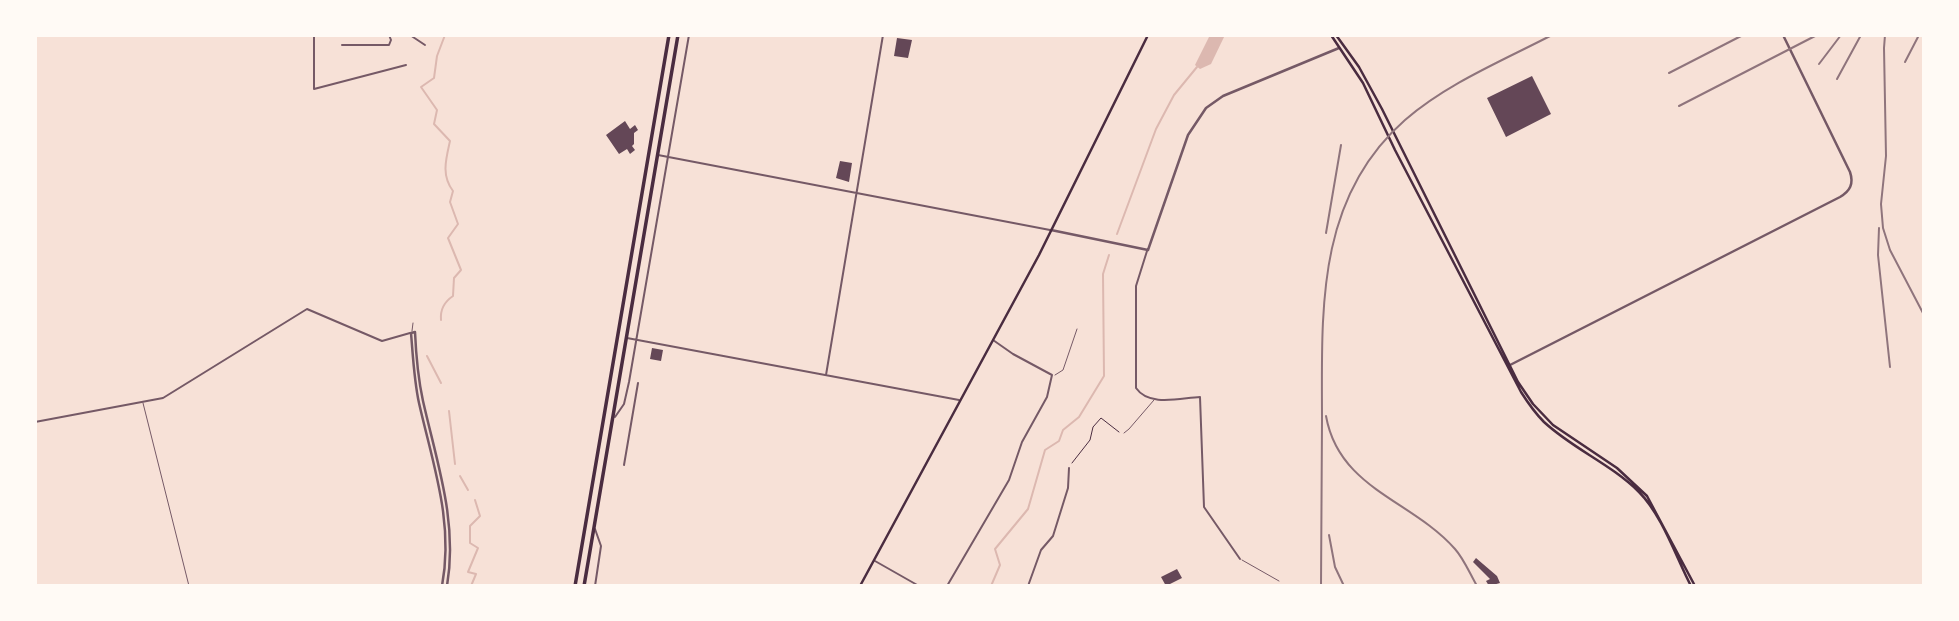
<!DOCTYPE html>
<html>
<head>
<meta charset="utf-8">
<style>
	body { margin:0 }
	#map { position:relative; width:1959px; height:621px; overflow:hidden; background:#f7e1d7; font-family:Helvetica,sans-serif }
	canvas { display:block }
	.frame { position:absolute; inset:0; border:37px solid #fffaf5; pointer-events:none }
</style>
</head>
<body>
<div id="map">
<canvas width="1959" height="621"></canvas>
<div class="frame"></div>
</div>
<script>
const c = document.querySelector('canvas').getContext('2d');
c.lineJoin = 'round';
function paint(path, color) { c.fillStyle = color; c.fill(path, 'evenodd'); }
function trace(path, color, width, dash) { c.strokeStyle = color; c.lineWidth = width; c.lineCap = dash ? 'butt' : 'round'; c.setLineDash(dash || []); c.stroke(path); }
const water = new Path2D(`
	M1210,35H1225L1211,64L1200,69L1195,65Z`);
const stream = new Path2D(`
	M1117,234L1156,129L1174,95L1197,67
	M441,320C440,309 444,302 453,296L454,278L461,270L448,238L458,224L450,202L453,191C441,175 446,159 450,141L434,124L437,110L421,87L434,78L437,56L445,35
	M427,356L441,383
	M449,411L455,464
	M460,476L468,490
	M471,586L476,574L468,572L478,548L470,543V526L480,516L475,500
	M991,586L1000,565L995,549L1028,509L1045,450L1059,441L1063,430L1079,417L1104,376L1103,274L1109,255`);
const building = new Path2D(`
	M897,38L912,40L908,58L894,56Z
	M1532,76L1551,114L1506,137L1487,98Z
	M625,121L630,129L635,125L638,130L634,133V144L632,146L635,150L630,154L627,149L619,154L606,135Z
	M840,161L852,163L849,182L836,178Z
	M652,348L663,350L661,361L650,359Z
	M1476,558L1497,576L1500,583L1489,586L1486,581L1490,579L1473,562Z
	M1177,569L1182,578L1166,586L1161,577Z`);
const path = new Path2D(`
	M1072,463L1090,440L1093,427L1101,418L1119,432`);
const service = new Path2D(`
	M412,331L413,323
	M1055,375L1063,370L1077,329
	M143,403L189,586
	M1124,433L1129,429L1154,400
	M1242,560L1279,581`);
const pedestrian = new Path2D(`
	M624,465L638,383`);
const minor = new Path2D(`
	M314,35V89L406,65
	M410,35L425,45
	M342,45H389L391,40L389,35
	M658,155L1050,230
	M1147,251L1136,286V388C1149,407 1180,398 1200,397L1204,507L1240,559
	M627,338L959,400
	M826,375L883,35
	M615,417L624,404L629,382L689,35
	M35,422L163,398L307,309L382,341L410,333
	M595,529L601,546L595,586
	M875,561L919,586
	M947,586L1009,480L1022,442L1047,397L1052,375L1013,354L993,340
	M1028,586L1041,550L1053,536L1068,488L1069,468`);
const tertiary = new Path2D(`
	M1051,230L1148,250L1188,135L1206,108L1223,96L1339,48
	M1510,365L1840,197C1850,191 1854,184 1850,172L1783,35
	M442,586C454,522 433,465 419,403C414,380 413,356 411,333L415,332C416,355 418,378 423,401C437,463 458,522 447,586`);
const secondary = new Path2D(`
	M1331,35L1363,83L1395,150L1521,392C1528,403 1535,413 1544,422C1573,449 1611,464 1639,492C1662,515 1676,557 1691,586
	M1336,35L1359,67L1382,109L1518,382L1533,404L1553,425L1617,468L1647,496L1695,586
	M860,586L1039,255L1148,35`);
const primary = new Path2D(`
	M575,586L669,35
	M584,586L678,35`);
const rail = new Path2D(`
	M1885,35L1884,48L1886,156L1881,204L1883,228L1890,250L1924,315
	M1905,62L1919,35
	M1819,64L1841,35
	M1669,73L1743,35
	M1837,79L1861,35
	M1923,92L1924,86
	M1679,106L1817,35
	M1924,157V171
	M1879,228L1878,255L1890,367
	M1326,233L1341,145
	M1326,416C1339,489 1412,500 1455,549C1464,559 1470,574 1477,586
	M1329,535L1335,567L1344,586
	M1321,586C1321,531 1322,476 1322,421C1322,312 1315,199 1405,120C1448,83 1502,61 1552,35`);
paint(water, '#dcb8b0');
trace(stream, '#dcb8b0', 2);
paint(building, '#644757');
trace(path, '#4a2c40', 1);
trace(service, '#755966', 1);
trace(pedestrian, '#755966', 2);
trace(minor, '#755966', 2);
trace(tertiary, '#755966', 2.5);
trace(secondary, '#4a2c40', 2.5);
trace(primary, '#4a2c40', 3.5);
trace(rail, '#8f747c', 2);
</script>
</body>
</html>
